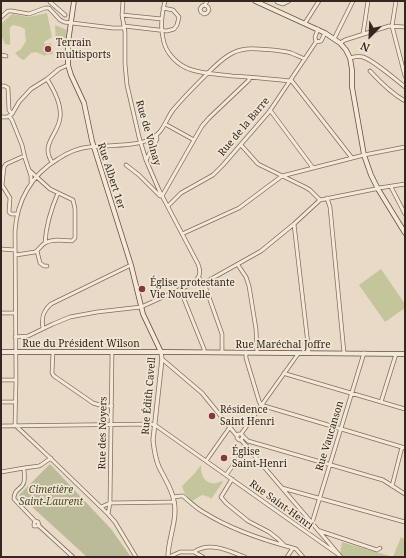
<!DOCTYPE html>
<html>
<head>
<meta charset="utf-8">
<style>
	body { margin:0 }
	#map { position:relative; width:406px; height:558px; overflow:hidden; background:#e8dac6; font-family:"Noto Serif",serif }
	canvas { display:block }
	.frame { position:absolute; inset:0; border:2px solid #332720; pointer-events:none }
	.north { position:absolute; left:350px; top:16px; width:40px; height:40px; -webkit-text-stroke:3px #f1e5d4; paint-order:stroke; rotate:204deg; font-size:11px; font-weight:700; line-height:16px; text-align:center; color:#332720 }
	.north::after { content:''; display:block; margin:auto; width:14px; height:18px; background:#332720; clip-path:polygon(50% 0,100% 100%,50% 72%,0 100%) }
</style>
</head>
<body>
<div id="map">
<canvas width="406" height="558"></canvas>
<div class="frame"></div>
<div class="north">N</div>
</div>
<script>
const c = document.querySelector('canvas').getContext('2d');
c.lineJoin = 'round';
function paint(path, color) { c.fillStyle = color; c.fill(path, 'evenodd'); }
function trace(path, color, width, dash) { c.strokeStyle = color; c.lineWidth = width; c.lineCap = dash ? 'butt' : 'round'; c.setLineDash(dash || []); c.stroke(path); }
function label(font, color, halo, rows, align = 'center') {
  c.font = font + ' "Noto Serif",serif'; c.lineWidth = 3.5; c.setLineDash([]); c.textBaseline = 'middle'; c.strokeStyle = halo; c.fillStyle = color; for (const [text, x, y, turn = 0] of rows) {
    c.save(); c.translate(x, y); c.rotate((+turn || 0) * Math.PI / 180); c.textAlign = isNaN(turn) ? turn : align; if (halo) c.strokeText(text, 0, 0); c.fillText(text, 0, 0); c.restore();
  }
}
const green = new Path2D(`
	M47,13L52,37L44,42V44L51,43L53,54L45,55V56L36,52L31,53L24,60L21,59L15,53L21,49L26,41L25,34V29L21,27L14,25L10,27C9,33 11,39 10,45L5,44L2,37L1,24L12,14L29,17Z
	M55,25L67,30L65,43H56Z
	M381,269L405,304V308L385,322L359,285Z
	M201,465C200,478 208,488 222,481L223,482L211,499L209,497L202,495L192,501L184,492L182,486L195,473Z
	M401,537L405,540V557H343L340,554L342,542L393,557Z`);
const cemetery = new Path2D(`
	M50,464L111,529L131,557H87L19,495Z`);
const minor = new Path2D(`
	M165,1C162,13 160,26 163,38C165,53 178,66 192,70C205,74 219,74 232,76C251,77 271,79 290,81
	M396,1L392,26L405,76
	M50,2L65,15
	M277,2L283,4L289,1
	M205,5L208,7L209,10L207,13L204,14L201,12L200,9L202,6L205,5L207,1
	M122,15L162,19
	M1,17L8,11H12L29,14L45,8H49L60,20L64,22L113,28H124
	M303,23H305L319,1
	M124,26L167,31L174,29L177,25L179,17L173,10L163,8
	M363,34L368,1
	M334,39L353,1
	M316,42L315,37L318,29
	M340,43L345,40L389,26L405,27
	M1,55L6,56
	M350,58C354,57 359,56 363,57C373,60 395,79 405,87
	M370,71C381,83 391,93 405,101
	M47,79C54,90 62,105 60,118C58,135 40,144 52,162
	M291,80L352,158
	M1,86H5L8,88L9,110L12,114
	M270,110L313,168
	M9,116L12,114L19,102L31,89L47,79L59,69L68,65
	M9,116L12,120L22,145L25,158L31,176V182
	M1,117H7L9,116
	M165,124L194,140
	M241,145L258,164L305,187L310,190L320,200
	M146,160L157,139L156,135
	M126,165L139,175L160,196H162
	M391,187L405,214
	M162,196L202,126L209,118L249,80V77
	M327,198L330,207L344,353
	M168,206L181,193L213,175L223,165L269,112L316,42L321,41L325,33
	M17,214H11L9,212L10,198L2,185L4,167L6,164L24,156
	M294,224L309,353
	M182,234L239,208L282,176L364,155L405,147
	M45,243C46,226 51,209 58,193
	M1,249L15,250
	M37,251L40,263L44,266H47
	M16,255L35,252C39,250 41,245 45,243C53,238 64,241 72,241L75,238V209L73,200L50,189L29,170
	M238,265L246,277L249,286L256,329L257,353
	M198,277L204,283L222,334V352
	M204,283L261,251L294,224L320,200L375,189H378L379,188L405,184
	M180,289L204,349V352
	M1,313H15
	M43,328C41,318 43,311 51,304L131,265
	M15,337L28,336L53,324L70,317L97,312L141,307L192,284C199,278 202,274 198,264L159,190L146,160L139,137L127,85L125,64V32L122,15L123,1
	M53,352L52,373L54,376L93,403L103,406H112
	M246,352V358L259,401L261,405L405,448
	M162,359L202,393L237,436
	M284,373L286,374L405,409
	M1,380H16
	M1,402H16
	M381,402L396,354
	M1,426L151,424L155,425L339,555
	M241,434L243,436L241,440H239L237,438V436L238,434H241L298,354V353
	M243,436L248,441L383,480L405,494
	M241,440L341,557
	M206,461L230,427
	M24,468C24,472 25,478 24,482C22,490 14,488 14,499L35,521L38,522L39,525L37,526H34V524L35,521
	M1,472L24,468L39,466L41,465L51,458
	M226,475L247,446
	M232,479L221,497L226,503L248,521L269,532L278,539L284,545
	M392,486L402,447
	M282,488L405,522
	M173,497L181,496H183C190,502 197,509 205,513C232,530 263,540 293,548L296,549L303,557
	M101,507L110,503L174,502
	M108,514L110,503L112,352
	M312,523L364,353
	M38,525L73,557
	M320,531L377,550L380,548
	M194,552C210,541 229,551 245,557
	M136,557L115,522L108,514L46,454L15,425L16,380L15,231C17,201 31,175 58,159C67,153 77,148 89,147C108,145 134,147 151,139C163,133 166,119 173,110C182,99 192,89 202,79C210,71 219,61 229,55C243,46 257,49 273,50C279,51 285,51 291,53C296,55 300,57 305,59
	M169,557L180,552H194L203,557
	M287,557L293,548`);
const tertiary = new Path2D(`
	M161,352L162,359L153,440C154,449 155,458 159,467C165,479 172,489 174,501C178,520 168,538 168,557`);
const secondary = new Path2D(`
	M74,1L68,43V65L71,75L84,103L92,141L131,265L143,314L161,352
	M255,1L325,33L340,43L346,50L350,58L352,70V87L364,155L371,175L378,189L405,233
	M1,352H167L405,354`);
const markers = [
	[48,49,4,"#89353f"],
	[142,289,4,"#89353f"],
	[212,416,4,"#89353f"],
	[224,458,4,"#89353f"]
];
const poiNames = [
	["Terrain",56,43],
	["multisports",56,55],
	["Église protestante",150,283],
	["Vie Nouvelle",150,295],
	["Résidence",220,410],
	["Saint Henri",220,422],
	["Église",232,452],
	["Saint-Henri",232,464]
];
const streetNames = [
	["Rue de la Barre",244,127,-50],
	["Rue de Volnay",148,133,74],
	["Rue Albert 1er",111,176,72],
	["Rue du Président Wilson",81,344],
	["Rue Maréchal Joffre",283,345],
	["Rue Édith Cavell",149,396,-85],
	["Rue des Noyers",103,433,-89],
	["Rue Vaucanson",330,436,-73],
	["Rue Saint-Henri",281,505,36]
];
const parkNames = [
	["Cimetière",51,490],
	["Saint-Laurent",51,502]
];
paint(green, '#c5c59b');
paint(cemetery, '#bb9');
trace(minor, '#816d5e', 4.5);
trace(tertiary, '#816d5e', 5);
trace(secondary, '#634e41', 5.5);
trace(minor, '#f4e9d8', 3);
trace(tertiary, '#f4e9d8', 3.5);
trace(secondary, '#f4e9d8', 4);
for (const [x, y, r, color] of markers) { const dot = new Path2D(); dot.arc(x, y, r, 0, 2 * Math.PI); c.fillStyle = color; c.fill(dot); trace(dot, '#f1e5d4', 1.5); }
label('10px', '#332720', '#f1e5d4', poiNames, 'left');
label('10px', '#332720', '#f1e5d4', streetNames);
label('italic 10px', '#484d29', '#f1e5d4', parkNames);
</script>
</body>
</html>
